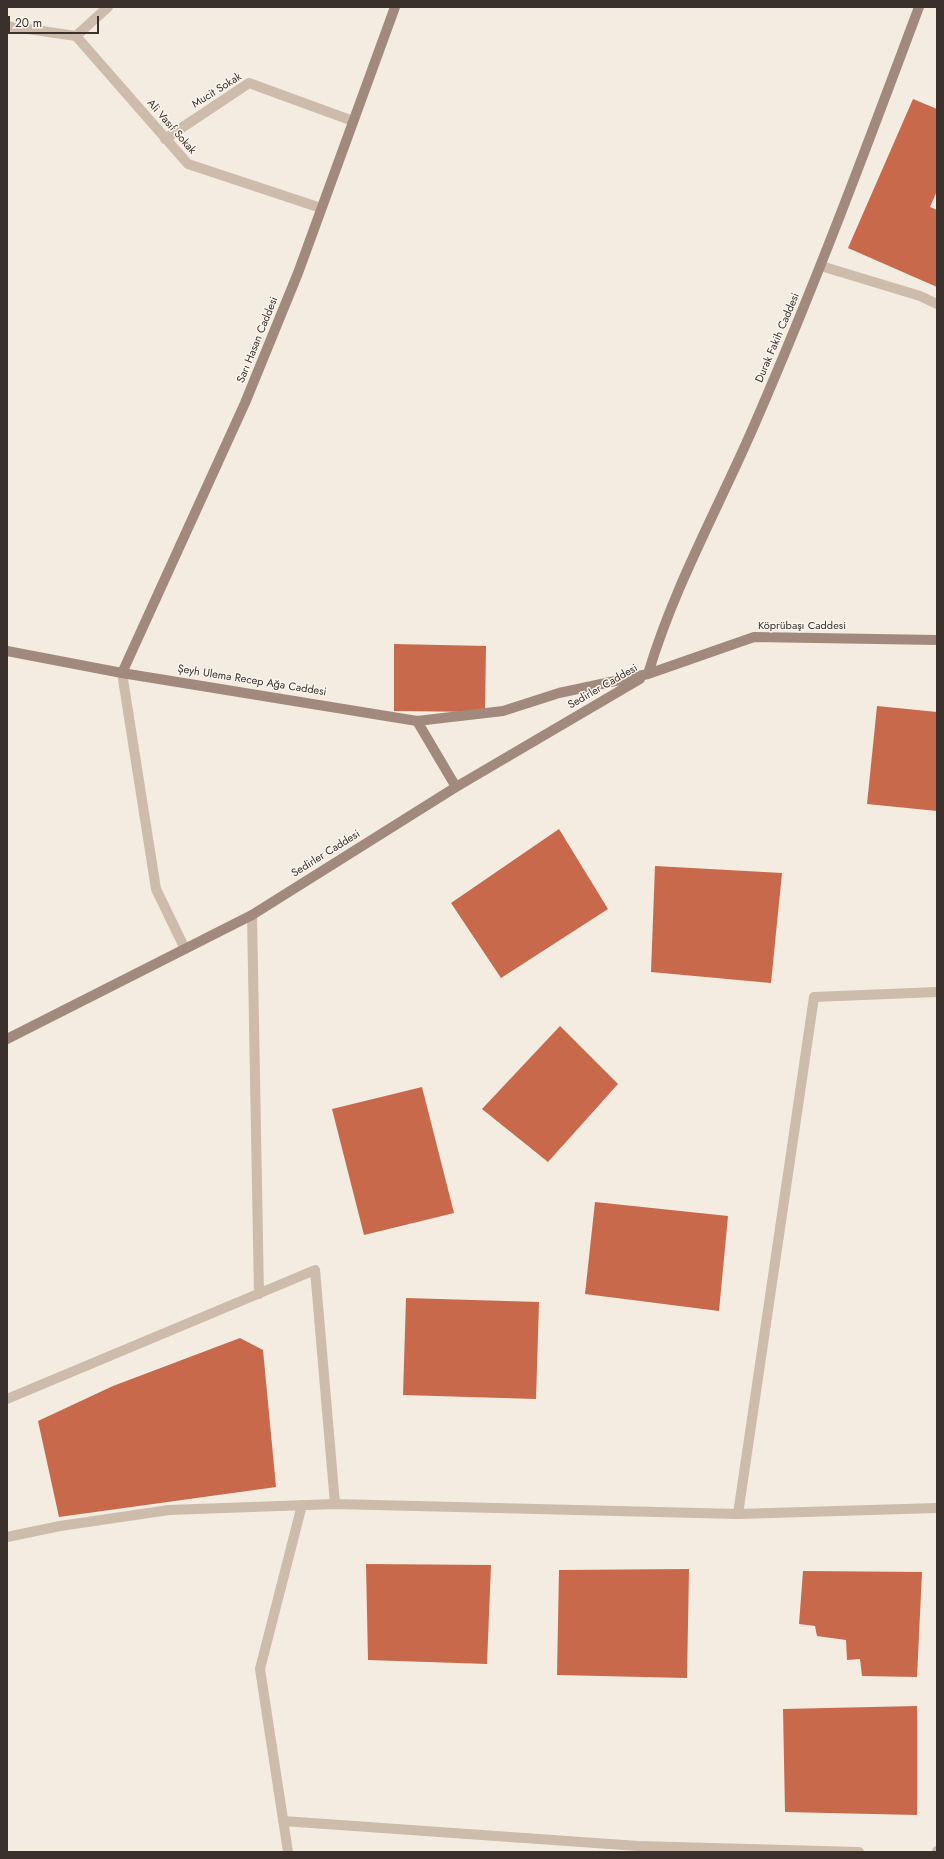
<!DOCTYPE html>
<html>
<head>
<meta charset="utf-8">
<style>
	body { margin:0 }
	#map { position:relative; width:944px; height:1859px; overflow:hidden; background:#f4ebe1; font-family:Jost,sans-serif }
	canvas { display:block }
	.frame { position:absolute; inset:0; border:8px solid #3b302b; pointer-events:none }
	.scale { position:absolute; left:8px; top:16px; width:91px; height:18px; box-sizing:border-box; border:2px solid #3b302b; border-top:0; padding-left:5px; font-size:12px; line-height:14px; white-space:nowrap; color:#3b302b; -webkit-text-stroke:3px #fbf5ee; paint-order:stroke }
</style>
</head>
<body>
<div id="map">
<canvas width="944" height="1859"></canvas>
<div class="frame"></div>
<div class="scale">20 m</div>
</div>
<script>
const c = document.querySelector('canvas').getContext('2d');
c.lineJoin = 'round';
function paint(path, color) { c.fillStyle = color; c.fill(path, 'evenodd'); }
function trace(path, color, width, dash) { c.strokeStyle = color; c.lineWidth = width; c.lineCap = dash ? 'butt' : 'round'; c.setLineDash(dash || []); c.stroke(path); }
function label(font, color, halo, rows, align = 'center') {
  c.font = font + ' Jost,sans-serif'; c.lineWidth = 3; c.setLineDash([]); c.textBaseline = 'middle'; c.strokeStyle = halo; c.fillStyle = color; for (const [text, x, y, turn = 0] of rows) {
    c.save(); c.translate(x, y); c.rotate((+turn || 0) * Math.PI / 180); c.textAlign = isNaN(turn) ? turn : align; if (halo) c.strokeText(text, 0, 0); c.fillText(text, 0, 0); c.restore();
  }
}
const building = new Path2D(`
	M913,99L937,109V191L930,207L937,210V287L848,248Z
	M394,644L486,646L485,712L394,711Z
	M877,706L937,712V811L867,804Z
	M559,829L608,909L501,978L451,903Z
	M655,866L782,873L771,983L651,972Z
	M560,1026L618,1084L548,1162L482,1109Z
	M422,1087L454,1213L364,1235L332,1109Z
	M595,1202L728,1216L719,1311L585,1294Z
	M406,1298L539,1302L536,1399L403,1395Z
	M240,1338L263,1350L276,1487L59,1517L38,1421L113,1386Z
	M366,1564L491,1565L487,1664L368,1660Z
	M689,1569L687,1678L557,1675L559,1570Z
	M803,1571L922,1572L917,1677L862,1676L860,1659L847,1660L846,1640L817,1636L815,1626L799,1624Z
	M917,1706V1815L785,1812L783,1709Z`);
const street = new Path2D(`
	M7,26L76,36L108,7
	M76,36L188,164L321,208
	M165,139L249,83L353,121
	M821,266L920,296L937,304
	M122,673L156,889L185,949
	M252,915L259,1294
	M7,1399L315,1270L335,1504
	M738,1514L814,997L937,992
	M7,1537L60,1526L169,1510L335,1504L738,1514L937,1508
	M283,1821L638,1846L859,1852
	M288,1852L260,1669L302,1505
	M937,1852V1851`);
const secondary = new Path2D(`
	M7,651L122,673L417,721L503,711L559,693L648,674L754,637L937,640
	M122,673L245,403L298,273L395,7
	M648,674C674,586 720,505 756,421C815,285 867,146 919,7
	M417,721L456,787
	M7,1039L252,915L456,787L640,679`);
const streetNames = [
	["Mucit Sokak",217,91,-32],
	["Ali Vasıf Sokak",171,127,49],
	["Durak Fakih Caddesi",778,338,-67],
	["Sarı Hasan Caddesi",258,340,-68],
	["Köprübaşı Caddesi",802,626],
	["Şeyh Ulema Recep Ağa Caddesi",252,681,9],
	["Sedirler Caddesi",603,687,-30],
	["Sedirler Caddesi",326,854,-32]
];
paint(building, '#c8694b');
trace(street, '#cdbbac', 10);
trace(secondary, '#a18a7d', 10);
label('11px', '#3b302b', '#fbf5ee', streetNames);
</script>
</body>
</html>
